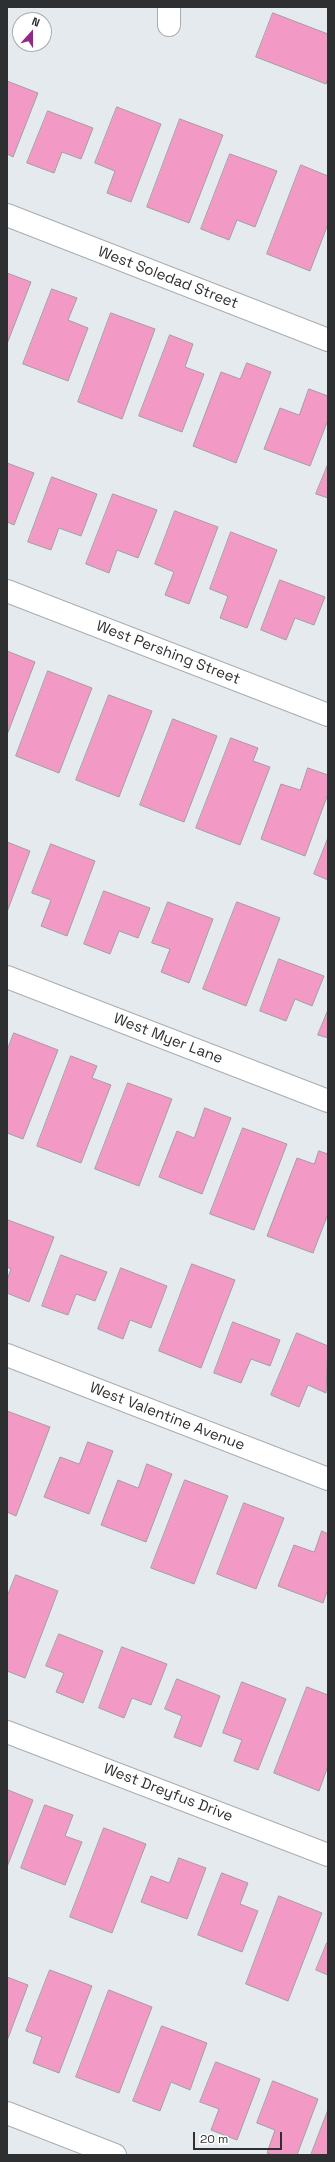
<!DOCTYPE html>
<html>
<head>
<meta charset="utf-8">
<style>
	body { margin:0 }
	#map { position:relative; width:335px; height:2162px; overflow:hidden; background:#e5eaef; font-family:"Space Grotesk",sans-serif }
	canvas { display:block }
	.frame { position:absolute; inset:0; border:8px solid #2d2f31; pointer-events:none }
	.north { position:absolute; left:12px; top:12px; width:40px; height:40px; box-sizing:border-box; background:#fff; border:1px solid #abacad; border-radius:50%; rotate:21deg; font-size:11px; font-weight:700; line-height:16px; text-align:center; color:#2d2f31 }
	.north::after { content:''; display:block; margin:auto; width:14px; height:18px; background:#93288b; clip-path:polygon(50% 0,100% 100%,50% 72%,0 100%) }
	.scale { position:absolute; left:193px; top:2132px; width:89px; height:18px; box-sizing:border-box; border:2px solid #2d2f31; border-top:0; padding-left:5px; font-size:12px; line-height:14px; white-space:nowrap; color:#2d2f31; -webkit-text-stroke:3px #fff; paint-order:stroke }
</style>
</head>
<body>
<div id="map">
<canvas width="335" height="2162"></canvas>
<div class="frame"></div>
<div class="north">N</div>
<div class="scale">20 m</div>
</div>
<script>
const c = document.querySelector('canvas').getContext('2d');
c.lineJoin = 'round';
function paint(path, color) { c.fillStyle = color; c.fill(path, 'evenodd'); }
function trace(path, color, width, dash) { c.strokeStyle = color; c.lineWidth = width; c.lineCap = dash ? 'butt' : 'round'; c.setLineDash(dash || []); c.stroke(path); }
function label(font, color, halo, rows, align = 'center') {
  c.font = font + ' "Space Grotesk",sans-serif'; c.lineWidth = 3; c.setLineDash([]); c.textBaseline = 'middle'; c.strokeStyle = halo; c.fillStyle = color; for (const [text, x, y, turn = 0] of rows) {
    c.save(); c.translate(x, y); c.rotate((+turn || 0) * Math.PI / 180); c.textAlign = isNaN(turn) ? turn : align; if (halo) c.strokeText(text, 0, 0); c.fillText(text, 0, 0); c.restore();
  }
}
const building = new Path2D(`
	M273,13L328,34V78L326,84L256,57Z
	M7,81L38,93L13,157L7,154Z
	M117,107L161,124L131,202L107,193L115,171L95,163Z
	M48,111L93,128L81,159L62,152L54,173L27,163Z
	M180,119L223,135L189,223L147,207Z
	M230,154L277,171L255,227L237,220L229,240L201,229Z
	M301,165L328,176V224L310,271L267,254Z
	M7,273L31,282L7,344Z
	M52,289L77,298L68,320L88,328L68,381L23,364Z
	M111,313L155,329L122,419L78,402Z
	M170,335L193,344L185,367L204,374L182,432L139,416Z
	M247,363L271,372L236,463L193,446L221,372L240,379Z
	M309,389L328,396V420L310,466L264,449L280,408L299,415Z
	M7,463L34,473L14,525L7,522Z
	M328,464V498L316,494Z
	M52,477L97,494L81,536L59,528L51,550L28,542Z
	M113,494L157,510L138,558L117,550L109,573L86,564Z
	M175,511L218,527L189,604L165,595L174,572L155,564Z
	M231,532L277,550L247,628L220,618L228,596L210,589Z
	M280,580L325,597L314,625L295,618L286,640L261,630Z
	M7,651L35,662L7,735Z
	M48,671L92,688L59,773L16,756Z
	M109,695L152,711L119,797L76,780Z
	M173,719L217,736L184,822L140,805Z
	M231,738L258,748L253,761L270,767L240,845L196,828Z
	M308,768L328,775V794L305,856L261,839L281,784L300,790Z
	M328,838V880L314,874Z
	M7,842L30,851L7,912Z
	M51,844L95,861L67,936L41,926L51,900L32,893Z
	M104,891L150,908L138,938L119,931L110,954L84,944Z
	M168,902L213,919L189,983L161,972L170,949L152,943Z
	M237,902L280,918L246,1006L203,989Z
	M279,959L324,976L312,1006L295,999L286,1021L260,1011Z
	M328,1010V1038L318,1035Z
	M14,1033L58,1050L23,1139L7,1133V1051Z
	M71,1056L97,1066L92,1078L111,1085L81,1163L37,1146Z
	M128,1083L172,1099L139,1186L95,1169Z
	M205,1108L231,1118L202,1194L159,1177L177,1131L194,1138Z
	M243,1128L287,1144L254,1230L210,1214Z
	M319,1151L328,1154V1214L313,1253L267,1236L297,1158L314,1164Z
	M8,1220L54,1237L29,1302L7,1293V1280L11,1269L7,1267Z
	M61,1255L107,1272L95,1301L76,1294L68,1315L42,1306Z
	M192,1264L235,1280L201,1368L159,1351Z
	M121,1268L167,1286L151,1328L130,1320L123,1339L98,1329Z
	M233,1322L280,1340L270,1366L251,1359L241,1383L214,1373Z
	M297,1333L328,1346L326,1393L308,1385L299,1407L271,1395Z
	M7,1411L50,1427L16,1516L7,1512Z
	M88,1442L113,1451L89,1514L44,1497L60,1457L79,1464Z
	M147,1464L172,1474L146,1542L101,1525L118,1480L138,1488Z
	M185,1480L228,1496L194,1584L151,1568Z
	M244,1503L284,1518L256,1589L217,1574Z
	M322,1531L328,1534V1589L323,1603L278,1586L294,1545L314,1552Z
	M16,1575L58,1591L25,1678L7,1671V1597Z
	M59,1634L103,1651L83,1703L56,1692L64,1673L46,1666Z
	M122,1647L167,1664L151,1705L132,1698L124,1718L99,1708Z
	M177,1679L220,1696L201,1747L174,1737L182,1716L165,1709Z
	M242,1682L286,1699L258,1770L234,1761L242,1740L223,1733Z
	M307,1687L328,1695V1766L319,1791L274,1773Z
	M8,1790L33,1800L7,1867V1793Z
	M45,1805L73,1815L65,1836L82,1842L65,1885L21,1868Z
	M104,1828L146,1844L112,1933L70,1917Z
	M179,1858L206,1868L187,1919L141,1902L151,1876L169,1883Z
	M222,1873L248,1883L240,1904L258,1911L242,1952L198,1935Z
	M279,1896L322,1913L288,2001L246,1984Z
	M327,1943L328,1944V1975L316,1970Z
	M50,1970L92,1986L59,2073L33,2063L42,2037L26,2031Z
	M7,1977L28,1985L7,2041Z
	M109,1990L152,2007L119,2093L76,2077Z
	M162,2026L207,2043L190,2090L171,2082L160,2111L133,2101Z
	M216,2062L260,2079L237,2140L211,2130L219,2109L200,2102Z
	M273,2081L318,2099L297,2155H273L267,2153L275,2130L257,2123Z
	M328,2110V2155H311Z`);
const street = new Path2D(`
	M169,7V25
	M7,215L328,340
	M7,591L328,715
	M7,977L328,1101
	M7,1355L328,1479
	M7,1732L328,1855
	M7,2113L115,2155`);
const streetNames = [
	["West Soledad Street",168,278,21],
	["West Pershing Street",168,653,21],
	["West Myer Lane",168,1039,21],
	["West Valentine Avenue",167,1417,21],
	["West Dreyfus Drive",168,1793,21]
];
paint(building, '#f399c6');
trace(building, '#a49ea0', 1);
trace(street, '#a7adb1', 24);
trace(street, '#fff', 22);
label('15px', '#2d2f31', '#fff', streetNames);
</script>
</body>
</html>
